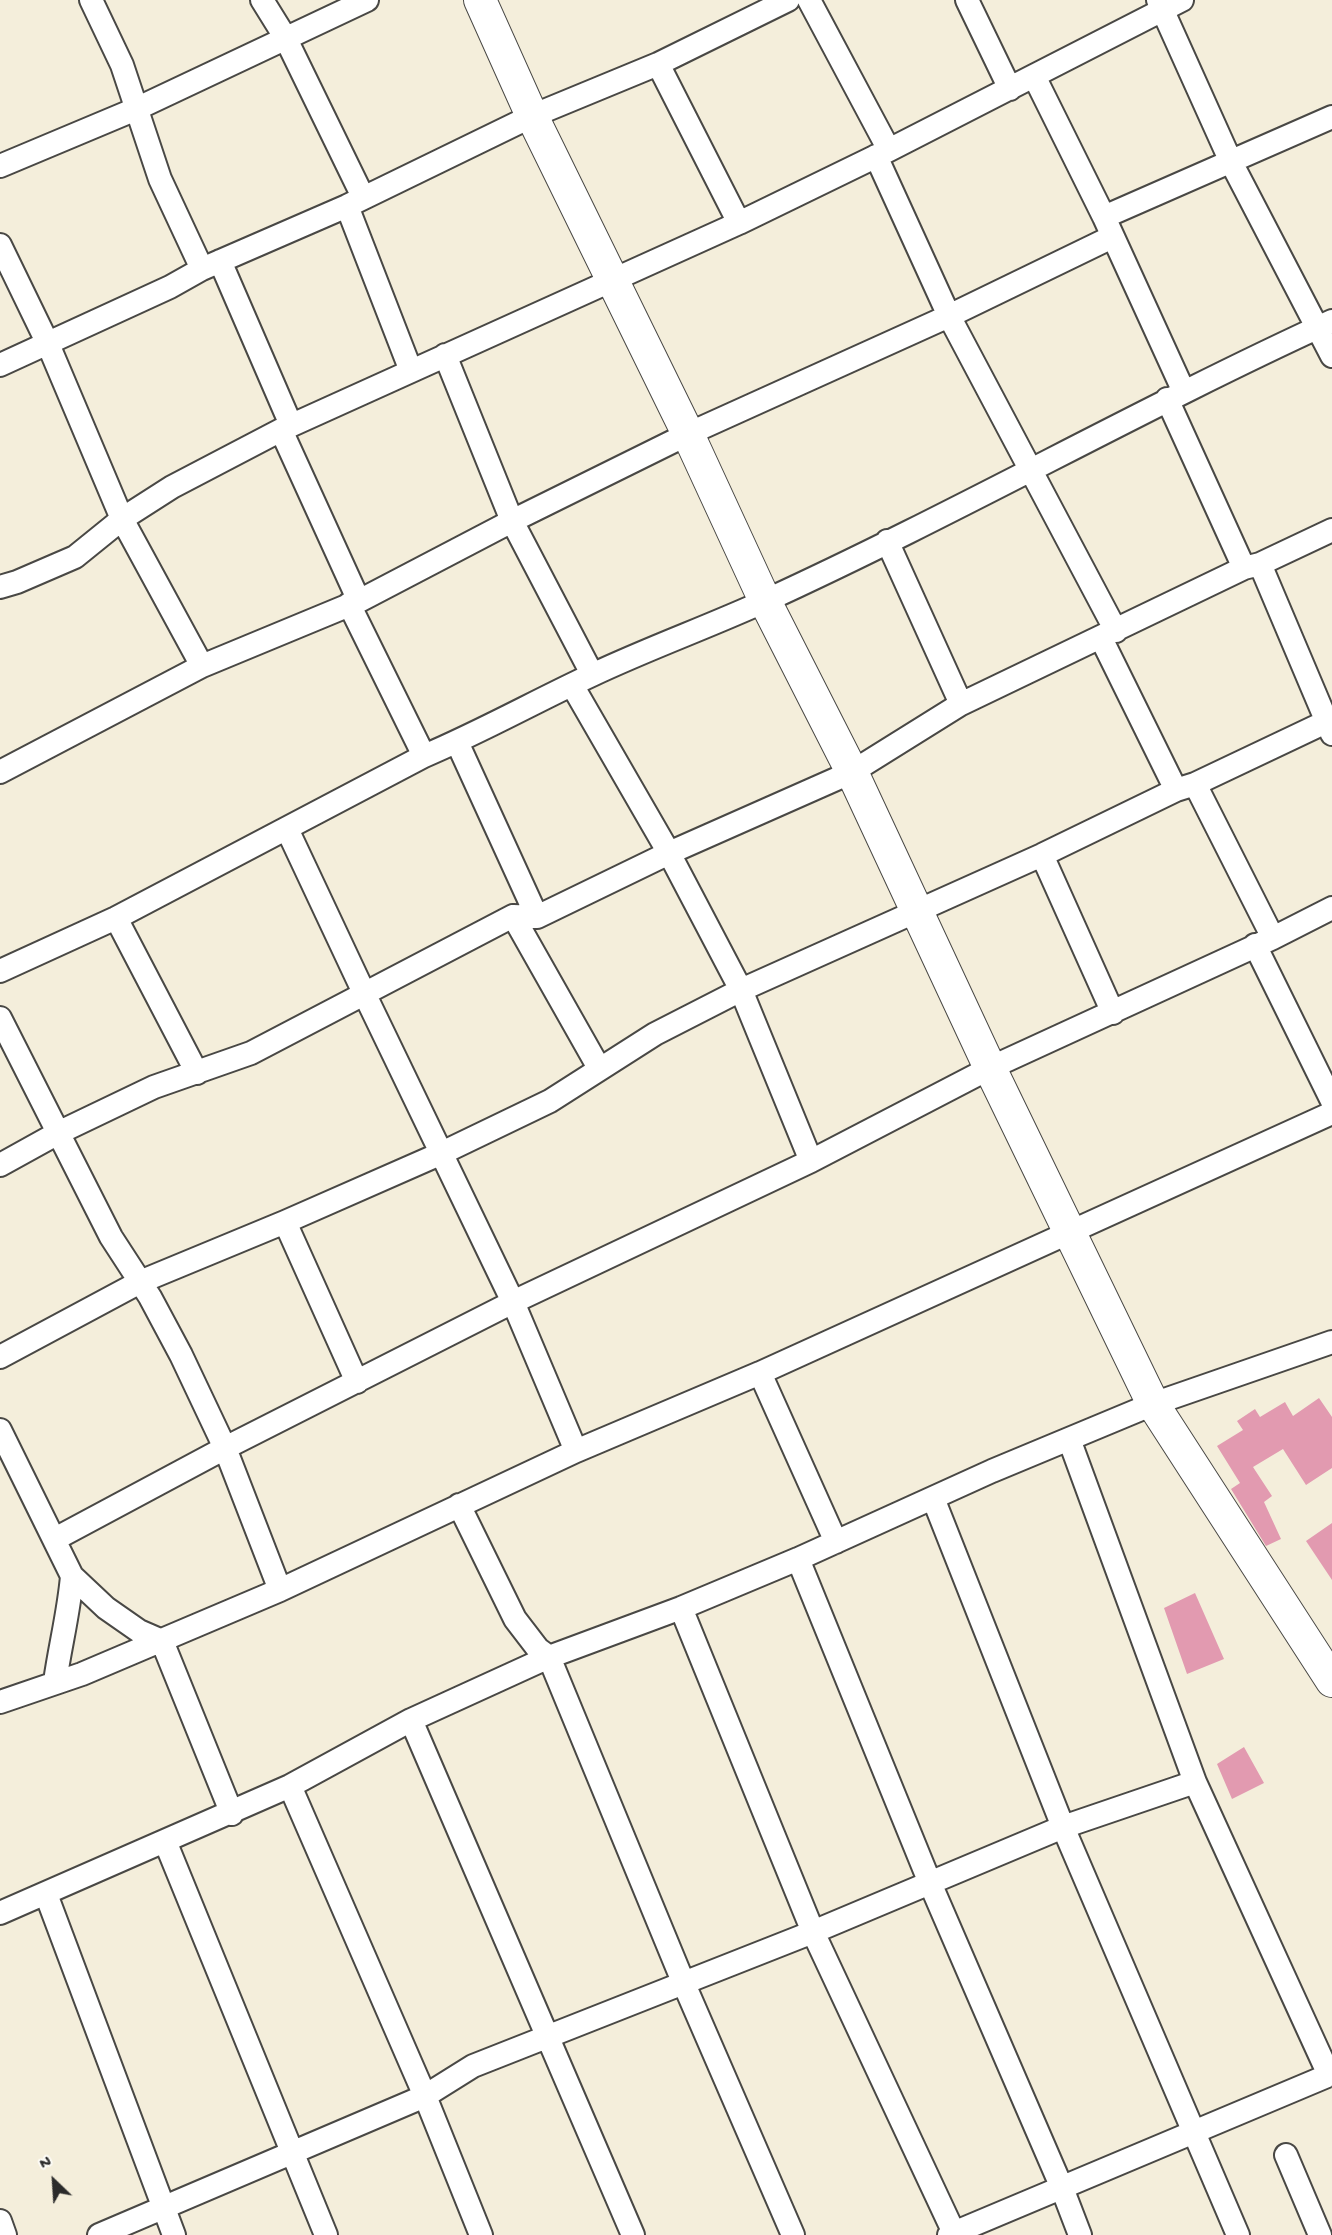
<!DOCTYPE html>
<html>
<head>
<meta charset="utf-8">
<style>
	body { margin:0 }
	#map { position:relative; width:1332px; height:2235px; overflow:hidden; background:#f4eedb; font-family:"Gochi Hand",sans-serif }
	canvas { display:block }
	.north { position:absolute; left:24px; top:2151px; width:60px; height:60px; -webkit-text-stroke:4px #fdfcf7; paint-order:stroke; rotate:335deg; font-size:16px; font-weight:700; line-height:24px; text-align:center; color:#2b2b2b }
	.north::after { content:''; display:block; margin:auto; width:21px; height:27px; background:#2b2b2b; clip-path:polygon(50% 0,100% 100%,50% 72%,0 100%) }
</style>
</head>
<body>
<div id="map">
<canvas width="1332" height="2235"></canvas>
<div class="north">N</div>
</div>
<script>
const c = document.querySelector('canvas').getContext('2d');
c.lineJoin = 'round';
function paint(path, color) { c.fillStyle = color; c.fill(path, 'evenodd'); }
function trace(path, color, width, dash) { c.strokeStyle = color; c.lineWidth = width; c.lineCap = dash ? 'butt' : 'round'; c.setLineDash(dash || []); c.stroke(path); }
const building = new Path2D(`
	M1319,1398L1332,1417V1468L1306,1485L1283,1449L1253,1467L1272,1496L1264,1502L1281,1539L1266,1546L1231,1489L1240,1483L1217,1446L1243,1430L1237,1421L1255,1409L1260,1417L1285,1402L1293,1416Z
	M1332,1523V1580L1306,1541Z
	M1195,1593L1224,1659L1187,1674L1164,1608Z
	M1244,1747L1264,1783L1232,1799L1217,1764Z`);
const street = new Path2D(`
	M91,0L122,65L160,179L202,269
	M262,0L285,37L363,197
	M809,0L889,150
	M967,0L1010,89
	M1158,0L1231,162L1332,356
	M658,64L739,223
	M1034,76L1104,217L1184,392
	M876,156L949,316L1116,631
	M0,166L136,109L367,0
	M347,206L411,371
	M1104,217L1332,117
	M0,245L48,344L122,519L202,666
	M220,261L291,425
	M445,355L512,521L592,674
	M0,365L170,287L202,269L347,206L532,116L658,64L788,0
	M1167,399L1244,568
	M281,430L359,601
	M887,541L961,704
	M1260,564L1332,734
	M0,587L17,582L75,557L122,519L172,487L281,430L739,223L889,150L1182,0
	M349,604L424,756
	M1101,638L1176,790
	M572,685L669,853L741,990L811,1161
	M457,742L537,917
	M0,772L202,666L359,601L512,521L688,434L949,316L1112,237
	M1195,784L1273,938
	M287,829L365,995L513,1302L576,1451
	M1042,855L1113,1013
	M513,916L599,1068
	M116,918L197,1073
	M1255,945L1332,1101
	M0,971L116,918L424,756C481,732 536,701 592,675C649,648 708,627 765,601C957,513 1140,409 1332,321
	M0,1018L111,1237L150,1297L181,1355L225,1448L280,1590
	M0,1165L58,1133L154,1087L251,1053L513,916L537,917L669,853L852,772L961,704L1244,568L1260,564L1332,530
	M285,1222L357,1382
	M0,1357L140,1282L285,1222L442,1153L550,1101L655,1034L741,990L1042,855L1176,790L1195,784L1332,719
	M760,1373L836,1542
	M0,1430L72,1576L106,1608L139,1631L162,1641L232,1814
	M1069,1439L1195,1782L1329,2075
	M933,1498L1063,1827L1238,2235
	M459,1505L515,1619L538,1649L549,1657L684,1984L793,2235
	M55,1539L225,1448L513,1302L811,1161L990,1068L1273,938L1332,908
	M798,1559L930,1883L1062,2188L1080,2235
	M681,1608L813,1932L954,2233
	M55,1682C60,1646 69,1612 72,1576
	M0,1702L82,1674L280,1590L576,1451L760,1373L1332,1113
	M411,1720L633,2235
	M290,1786L425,2096L481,2235
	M165,1841L326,2235
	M46,1894L174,2235
	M0,1913L290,1786L411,1720L549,1657L681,1608L798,1559L992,1471L1153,1404L1332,1342
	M1286,2155L1320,2235
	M0,2221L5,2235
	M99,2235L425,2096L473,2066L813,1932L1063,1827L1195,1782
	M949,2235L1332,2074`);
const secondary = new Path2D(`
	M480,0L532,116L688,434L765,601L852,772L990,1068L1153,1404L1332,1681`);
paint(building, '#e29ab0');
trace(street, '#494845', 26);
trace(secondary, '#494845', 34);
trace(street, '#fff', 22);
trace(secondary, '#fff', 32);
</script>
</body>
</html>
